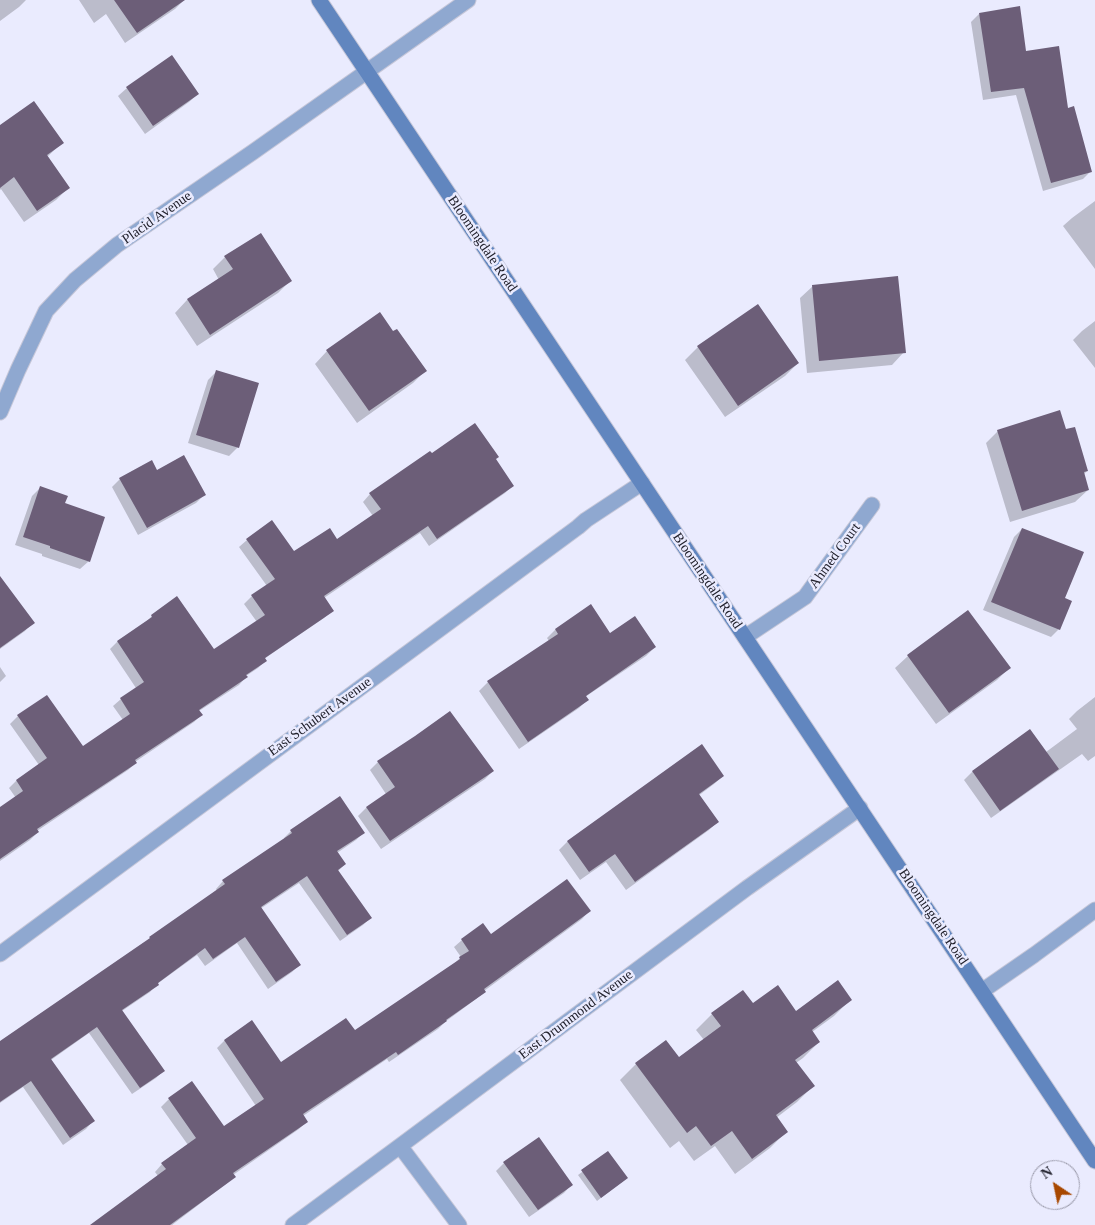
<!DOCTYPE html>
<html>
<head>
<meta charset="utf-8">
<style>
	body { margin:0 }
	#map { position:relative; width:1095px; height:1225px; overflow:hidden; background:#eaebfe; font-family:"Times New Roman",serif }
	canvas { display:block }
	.north { position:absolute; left:1030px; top:1160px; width:50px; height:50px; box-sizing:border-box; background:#eaebfe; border:1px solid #9a9aaa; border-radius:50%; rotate:326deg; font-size:14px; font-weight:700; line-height:20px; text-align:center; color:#21212c }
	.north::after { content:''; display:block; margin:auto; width:18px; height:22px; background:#a84800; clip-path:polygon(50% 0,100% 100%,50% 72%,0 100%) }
</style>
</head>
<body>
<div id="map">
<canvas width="1095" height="1225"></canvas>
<div class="north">N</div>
</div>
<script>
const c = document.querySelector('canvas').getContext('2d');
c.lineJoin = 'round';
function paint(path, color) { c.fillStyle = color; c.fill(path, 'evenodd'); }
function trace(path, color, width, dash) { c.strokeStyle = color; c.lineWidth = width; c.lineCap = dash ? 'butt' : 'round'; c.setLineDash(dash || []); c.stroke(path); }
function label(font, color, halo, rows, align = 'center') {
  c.font = font + ' "Times New Roman",serif'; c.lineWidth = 5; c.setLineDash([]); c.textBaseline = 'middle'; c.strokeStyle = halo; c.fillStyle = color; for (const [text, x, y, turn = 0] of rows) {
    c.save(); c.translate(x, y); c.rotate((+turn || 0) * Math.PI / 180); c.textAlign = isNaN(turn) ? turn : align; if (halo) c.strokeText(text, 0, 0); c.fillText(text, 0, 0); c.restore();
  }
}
const shadow = new Path2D(`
	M0,0H26L19,7L0,21Z
	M79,0H184L175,9L125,43L106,14L94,23Z
	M979,14L1025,53L1067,110L1091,171L1083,179L1043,191L1016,95L983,100L971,22Z
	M171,56L198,94L189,102L145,134L118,96L127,88Z
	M0,126L62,143L47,157L68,188L56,200L24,222L1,189L0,190Z
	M1095,201V269L1063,226L1072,218Z
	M225,257L290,281L278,293L197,346L175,313L187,300L219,280L213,269Z
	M813,286L904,352L892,365L807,373L800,298Z
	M758,305L798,363L785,376L725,417L685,360L698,347Z
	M1095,321V368L1073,340L1082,331Z
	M327,351L425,371L413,383L357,423L315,364Z
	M216,372L238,447L229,456L188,443L208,380Z
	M998,431H1065L1087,471L1083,475L1088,490L1075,502L1010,522L986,443Z
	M432,455L495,459L512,486L505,493L429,546L420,533L324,598L332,610L324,618L264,659L265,661L258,668L246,676V677L239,685L199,711L201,715L194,722L135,762L136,763L128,770L37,831L38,832L30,840L0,861V813L16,798L9,788L16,781L39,765L10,724L18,716L82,748L123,720L113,706L121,699L136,688L110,649L117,642L144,624L152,616L214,651L257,622L244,604L252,596L267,586L239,547L247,540L294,553L337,540L373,516L363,502L370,494Z
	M157,472L205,494L196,503L138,535L112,487L120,479Z
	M41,487L63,504L89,561L80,569L42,556V554L15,545L32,496Z
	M1022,529L1064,599L1059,629L1051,637L983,610L1014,537Z
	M0,578L33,622L25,631L0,649Z
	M590,606L610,635L655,647L646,656L585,697L587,700L579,708L519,749L479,691L488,682L549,641L547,638L555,630Z
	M908,656L1009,668L997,680L936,724L895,668Z
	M0,667L6,676L0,682Z
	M1095,697V756L1088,761L1082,754L991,818L964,780L972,772L1030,730L1046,752L1077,729L1069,719L1077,711Z
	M416,737L493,771L485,779L381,849L358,816L366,808L386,794L370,770L378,762Z
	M702,746L723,776L714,784L698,796L717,822L709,830L626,890L606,862L580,880L559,850L567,842Z
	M291,831L363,833L356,840L337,853L345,864L338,871L370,918L363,925L340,941L299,883L260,909L299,965L292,972L268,989L237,943L205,966L197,955L157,984L150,992L122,1011L163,1071L156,1078L132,1094L89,1033L51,1060L93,1121L86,1129L63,1145L23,1087L0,1103V1050L146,942L217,891L216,889L223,881L285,840L284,838Z
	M589,911L582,919L484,991V992L476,999L445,1022L438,1029L389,1062L387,1059L303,1116L307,1121L299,1129L233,1175L234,1177L226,1184L172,1225H93L158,1176L155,1172L162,1164L188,1145L161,1107L169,1099L224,1128L256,1106L217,1048L224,1041L251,1022L280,1063L354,1032L452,966L461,957L454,947L462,940L491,936Z
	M850,1000L834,1016L812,1032L819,1042L803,1058L796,1063L813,1086L797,1102L776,1118L786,1132L770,1148L735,1174L715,1146L694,1161L679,1141L670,1148L620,1080L636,1064L679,1059L704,1040L696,1030L712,1014L753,1005L796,1012Z
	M608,1153L627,1178L597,1201L578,1175Z
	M504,1163L572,1184L564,1193L529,1217L496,1171Z`);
const building = new Path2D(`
	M114,0H185L137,33Z
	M1020,6L1026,51L1059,46L1068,108L1074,106L1092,172L1051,183L1024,88L991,92L979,13Z
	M172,55L199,94L153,126L126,87Z
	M34,101L64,143L47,155L70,188L37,211L14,177L0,188V125Z
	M261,233L292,281L210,335L187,299L233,269L224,256Z
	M898,276L906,353L819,361L812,285Z
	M758,304L799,363L738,406L697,346Z
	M380,312L393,331L397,329L427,371L369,411L326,350Z
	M216,370L259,383L239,448L196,435Z
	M1060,410L1066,429L1075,427L1088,471L1084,472L1089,490L1022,511L997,430Z
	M475,423L499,457L496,459L514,486L437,539L428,526L324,596L334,611L265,658L267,661L246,675L248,677L199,710L203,715L135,760L137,763L37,829L39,832L0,859V807L23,791L16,780L47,758L17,715L47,695L83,746L130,714L120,698L144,682L117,641L152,617L151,615L177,596L214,649L265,615L251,595L275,579L246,539L272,520L294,551L330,528L337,539L381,509L369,493L430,451L432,453Z
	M184,455L206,495L147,528L119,478L152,460L157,470Z
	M40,486L68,496L65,503L105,517L90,562L50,548V546L23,537Z
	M1022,528L1084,552L1065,598L1072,601L1060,630L991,602Z
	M0,576L35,623L0,648Z
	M591,604L610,633L635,616L656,647L586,696L589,700L528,742L487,681L558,634L555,629Z
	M968,610L1011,668L949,713L907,655Z
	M450,711L494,771L390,841L366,807L395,787L377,761L415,736Z
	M1030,729L1059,769L1000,811L972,771Z
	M702,744L724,776L699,794L719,822L635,882L615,854L589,872L567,841Z
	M340,796L365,833L337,851L346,864L338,870L372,918L347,935L307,876L261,907L301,965L276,982L245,937L213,959L205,948L158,983L159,985L122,1010L165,1071L140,1088L97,1027L51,1059L95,1121L70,1138L31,1081L0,1102V1041L150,938L149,937L225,884L222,880L292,833L290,830Z
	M567,879L591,911L484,989L486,992L446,1020L447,1021L398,1055L396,1052L303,1114L308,1122L233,1173L236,1177L170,1225H90L166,1169L161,1163L196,1138L168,1098L192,1081L224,1126L264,1099L224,1040L252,1020L281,1062L346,1018L355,1030L460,959L459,957L469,951L461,939L483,923L491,934Z
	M838,980L852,1000L812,1030L820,1042L795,1060L815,1086L776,1115L788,1132L752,1159L732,1131L711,1146L696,1126L687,1133L635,1063L666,1040L679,1057L721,1026L711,1013L743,990L753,1003L778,985L796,1011Z
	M539,1137L573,1185L538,1210L503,1162Z
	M608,1151L628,1178L601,1198L581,1170Z`);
const street = new Path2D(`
	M0,412L18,370L46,311L75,280L117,245L253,152L468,0
	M745,637L805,597L872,505
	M0,954L578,527L586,520L642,483
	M982,991L1034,955L1095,910
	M400,1146L459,1225
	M293,1225L400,1146L747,888L860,808`);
const secondary = new Path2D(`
	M319,0L1095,1161`);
const streetNames = [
	["Placid Avenue",157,218,-35],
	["Bloomingdale Road",482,244,56],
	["Ahmed Court",835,556,-54],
	["Bloomingdale Road",707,581,56],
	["East Schubert Avenue",320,717,-36],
	["Bloomingdale Road",933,917,56],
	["East Drummond Avenue",576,1015,-37]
];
paint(shadow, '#0003');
paint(building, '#6c5e78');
trace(street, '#c6c7d8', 17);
trace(secondary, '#c6c7d8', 17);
trace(street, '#8fa8d0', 15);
trace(secondary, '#6186bf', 15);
label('14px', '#21212c', '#eaebfe', streetNames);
</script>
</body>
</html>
